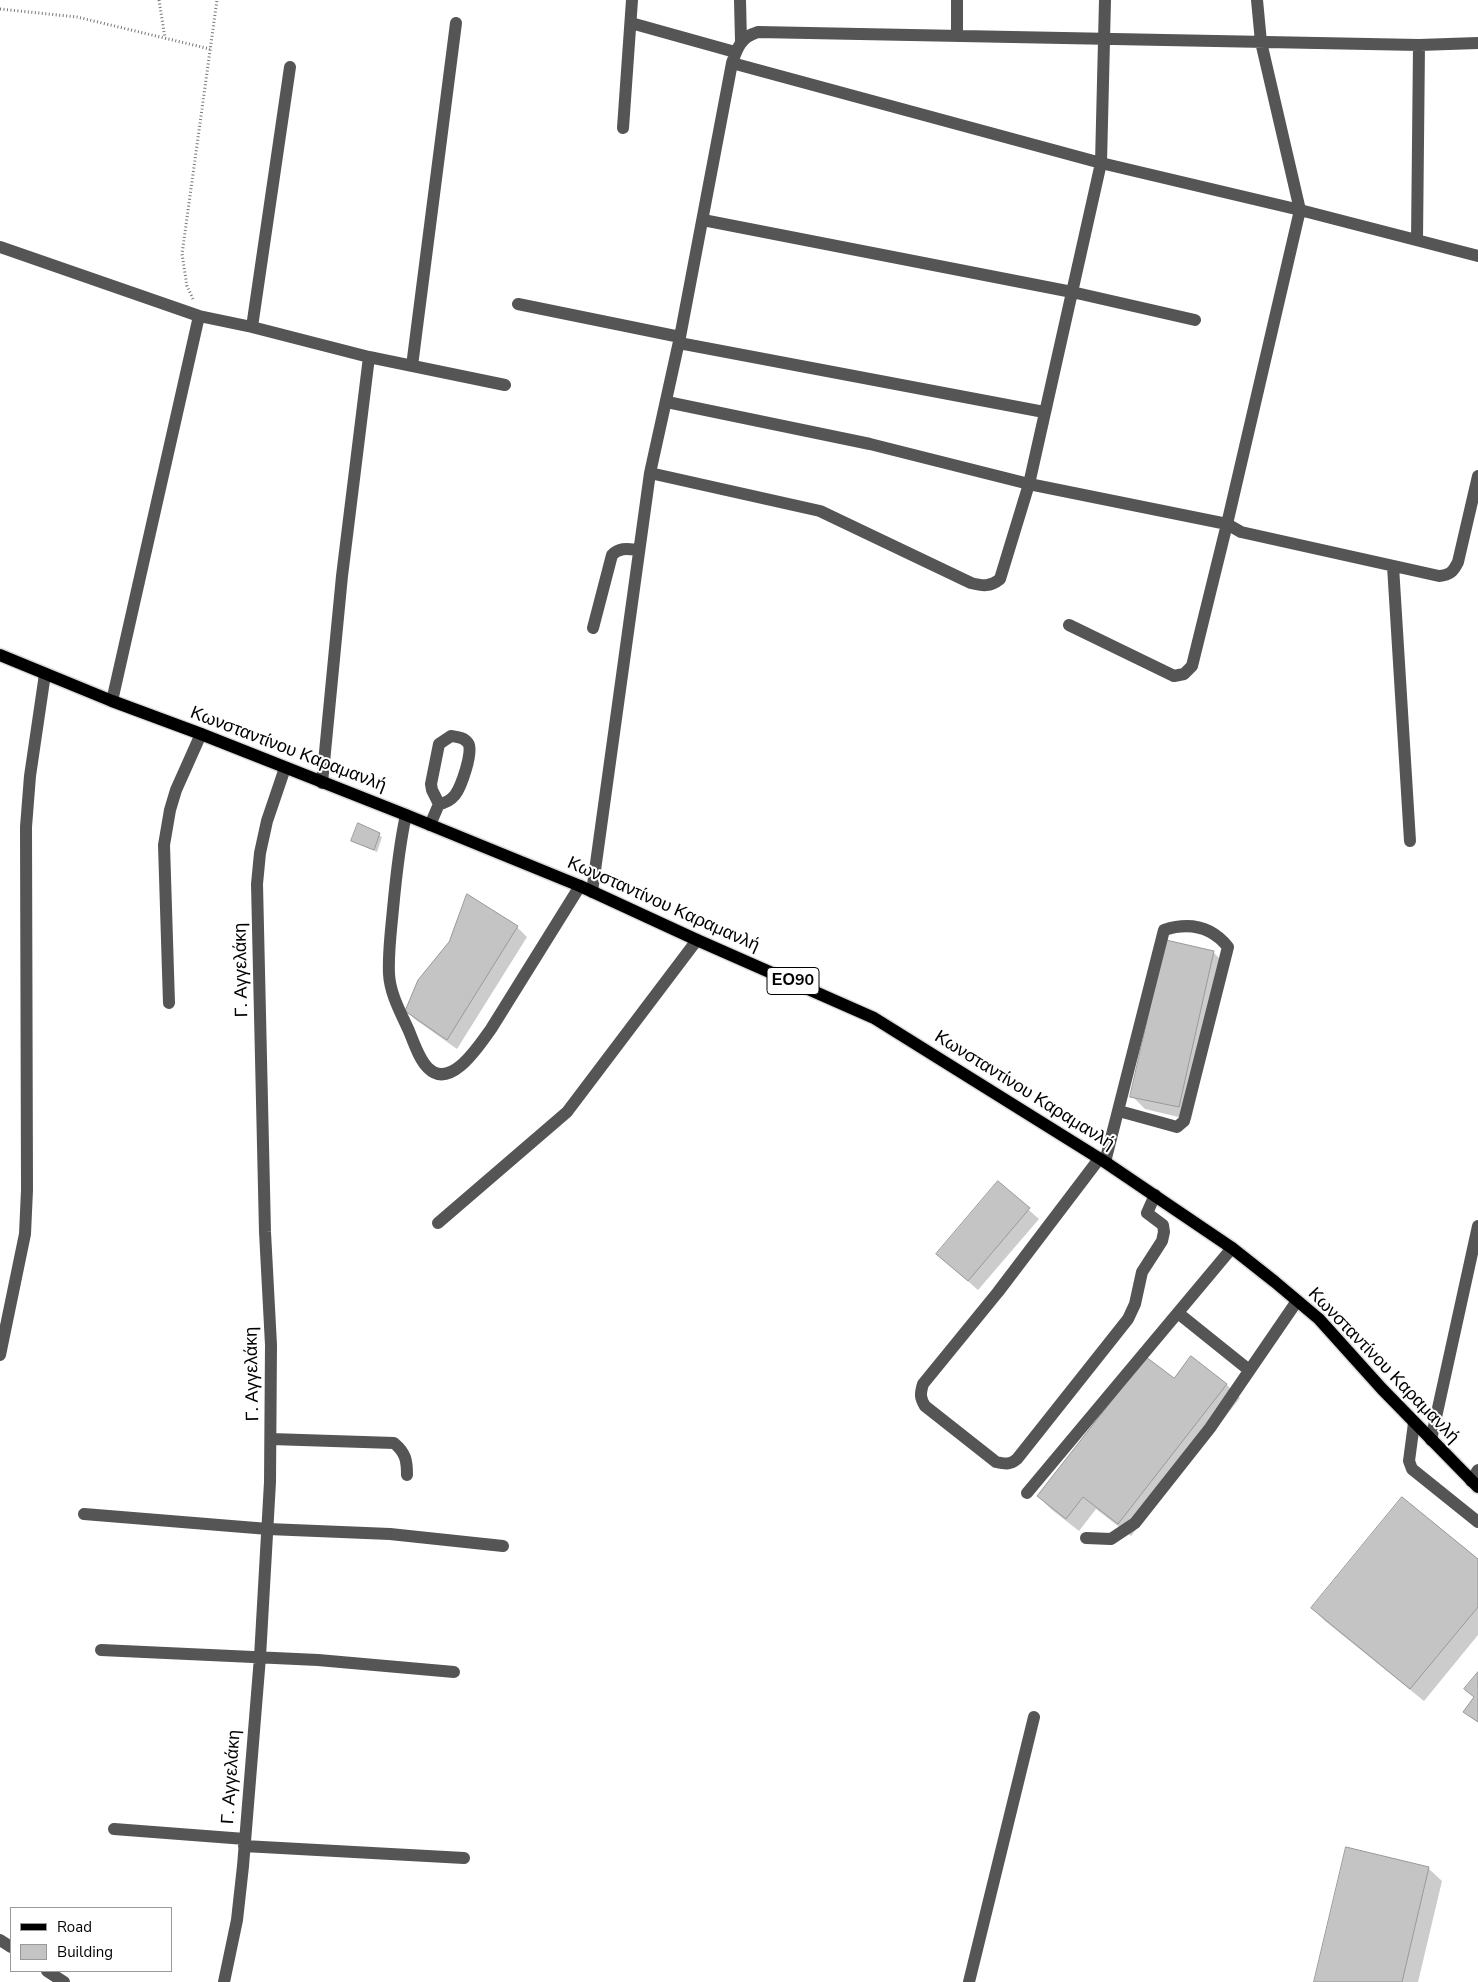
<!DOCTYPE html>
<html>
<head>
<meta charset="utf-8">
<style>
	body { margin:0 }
	#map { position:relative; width:1478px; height:1982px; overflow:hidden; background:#fff; font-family:"Nunito Sans",sans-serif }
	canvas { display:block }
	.legend { position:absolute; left:10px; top:1907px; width:162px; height:65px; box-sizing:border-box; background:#fff; border:1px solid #999; margin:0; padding:6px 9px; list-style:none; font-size:15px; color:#000 }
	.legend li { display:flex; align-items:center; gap:10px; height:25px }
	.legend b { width:25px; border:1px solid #999 }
</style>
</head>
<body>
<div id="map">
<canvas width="1478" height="1982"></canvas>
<ul class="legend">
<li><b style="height:6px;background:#000"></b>Road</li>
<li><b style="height:14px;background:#c4c4c4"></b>Building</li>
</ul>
</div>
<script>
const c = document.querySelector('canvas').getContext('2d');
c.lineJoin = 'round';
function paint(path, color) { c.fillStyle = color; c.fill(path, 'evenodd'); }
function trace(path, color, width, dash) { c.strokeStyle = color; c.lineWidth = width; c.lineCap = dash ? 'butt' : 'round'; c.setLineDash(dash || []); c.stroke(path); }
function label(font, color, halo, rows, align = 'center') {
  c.font = font + ' "Nunito Sans",sans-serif'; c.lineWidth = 4; c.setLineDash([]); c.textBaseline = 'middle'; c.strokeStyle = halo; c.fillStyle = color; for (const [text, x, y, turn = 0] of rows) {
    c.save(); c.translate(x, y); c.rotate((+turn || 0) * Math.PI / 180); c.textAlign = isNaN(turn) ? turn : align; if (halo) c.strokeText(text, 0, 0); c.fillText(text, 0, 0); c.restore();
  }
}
const shadow = new Path2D(`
	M359,825L382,837L377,852L352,841Z
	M517,927L527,937L457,1049L416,1020L406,1011L450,943Z
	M1213,952L1226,965L1191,1120L1145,1109L1132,1096Z
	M998,1183L1039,1219L978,1290L937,1254Z
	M1191,1358L1227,1385L1240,1398L1131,1536L1096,1509L1079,1531L1051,1509L1038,1496L1174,1380Z
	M1478,1561V1635L1424,1701L1325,1621L1312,1608Z
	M1347,1849L1429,1869L1442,1881L1418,1982H1315Z`);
const building = new Path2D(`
	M358,823L380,833L374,850L351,841Z
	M467,894L518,926L447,1040L405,1011L418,980L449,942Z
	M1166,940L1214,951L1179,1107L1130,1097Z
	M998,1181L1030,1208L968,1281L936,1254Z
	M1191,1356L1227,1384L1118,1524L1083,1497L1066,1519L1037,1496L1146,1357L1174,1378Z
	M1402,1497L1478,1559V1607L1410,1689L1311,1608Z
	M1478,1672V1722L1463,1712L1474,1697L1464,1689Z
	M1346,1847L1429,1867L1402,1982H1314Z`);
const path = new Path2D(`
	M159,0L165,38
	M0,9L77,17L210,49
	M193,299L187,286L182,254L217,0`);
const minor = new Path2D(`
	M740,0L741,41
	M631,23L735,52
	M957,36V0
	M732,63L1101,163L1300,210L1478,256
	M623,128L632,0
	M703,220L1072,292L1195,320
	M1417,240L1419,45
	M0,247L199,316L252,327L369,357L505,385
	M518,304L680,337
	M252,327L290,67
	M679,343L1044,412
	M412,366L456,23
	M667,402L870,444L1029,484L1227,524L1300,210L1261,42L1257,0
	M650,473L820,511L971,583C983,586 990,587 1000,579L1029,484L1101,163L1105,0
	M1393,566L1410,841
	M1069,625L1174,676L1184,674L1192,666L1227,524L1241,532L1439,576C1450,575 1453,572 1458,562L1478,476
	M593,628L612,555C620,547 628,549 639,550
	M112,701L199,316
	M322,783L342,576L369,357
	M406,815C399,846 396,877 393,909C391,931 388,952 389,974C390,994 401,1013 409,1031C414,1043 419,1059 428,1068C451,1091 480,1044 491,1029L580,886
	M430,825L439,804C446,803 450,801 455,795C461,787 474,751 468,743C464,737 457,737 451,736L439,744L431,784L432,790L439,804
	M592,892L650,473L680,337L732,63C737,48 741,37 758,32L1419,45L1478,43
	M169,1003L164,845L170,810L176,790L201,734
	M1099,1159L998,1292L923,1384C920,1394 920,1398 925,1406L996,1462C1005,1464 1010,1465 1017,1459L1128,1319L1135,1304L1142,1272L1162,1241L1164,1232L1163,1225L1147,1213L1155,1195
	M1105,1162L1164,930C1189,922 1211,926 1228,947L1184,1121L1177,1127L1119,1111
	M438,1223L567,1112L697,940
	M1178,1313L1249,1370
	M0,1355L25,1234L27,1190L26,827L30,776L45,674
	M1414,1423L1409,1461L1412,1469L1478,1522
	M271,1439L394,1443C406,1453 407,1461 407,1475
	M1431,1440L1478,1226
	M1471,1481L1478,1470
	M1027,1493L1232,1248
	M84,1514L268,1529L390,1534L503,1546
	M1086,1538L1111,1539L1135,1523L1210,1428L1297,1301
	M101,1650L318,1660L454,1672
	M114,1829L245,1839
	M244,1846L464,1858
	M0,1940L11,1947
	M47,1971L64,1982
	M224,1982L237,1920L243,1866L260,1657L270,1482L271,1345L265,1232L257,884L260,853L267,821L285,768
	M969,1982L1034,1717`);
const major = new Path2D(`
	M0,655L112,701L201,734L406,815L580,886L697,940L874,1018L1105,1162L1232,1248L1275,1282L1319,1319L1382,1389L1478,1487`);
const shields = [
	[793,981,52]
];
const shieldNames = [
	["ΕΟ90",793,981]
];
const streetNames = [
	["Κωνσταντίνου Καραμανλή",288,750,21],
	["Κωνσταντίνου Καραμανλή",663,905,24],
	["Γ. Αγγελάκη",242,970,-91],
	["Κωνσταντίνου Καραμανλή",1024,1091,32],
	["Κωνσταντίνου Καραμανλή",1383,1366,46],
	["Γ. Αγγελάκη",253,1374,-91],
	["Γ. Αγγελάκη",232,1777,-86]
];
paint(shadow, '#0003');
paint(building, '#c4c4c4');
trace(building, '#999', 1);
trace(major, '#dbdbdb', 15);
trace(path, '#777', 3, [1, 2.5]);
trace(minor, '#555', 12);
trace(major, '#000', 12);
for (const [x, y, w] of shields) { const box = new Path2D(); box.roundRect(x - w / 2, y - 13.5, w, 27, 4); c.fillStyle = '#fff'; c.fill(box); trace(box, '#000', 1); }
label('bold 16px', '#000', null, shieldNames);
label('18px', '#000', '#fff', streetNames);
</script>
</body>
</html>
